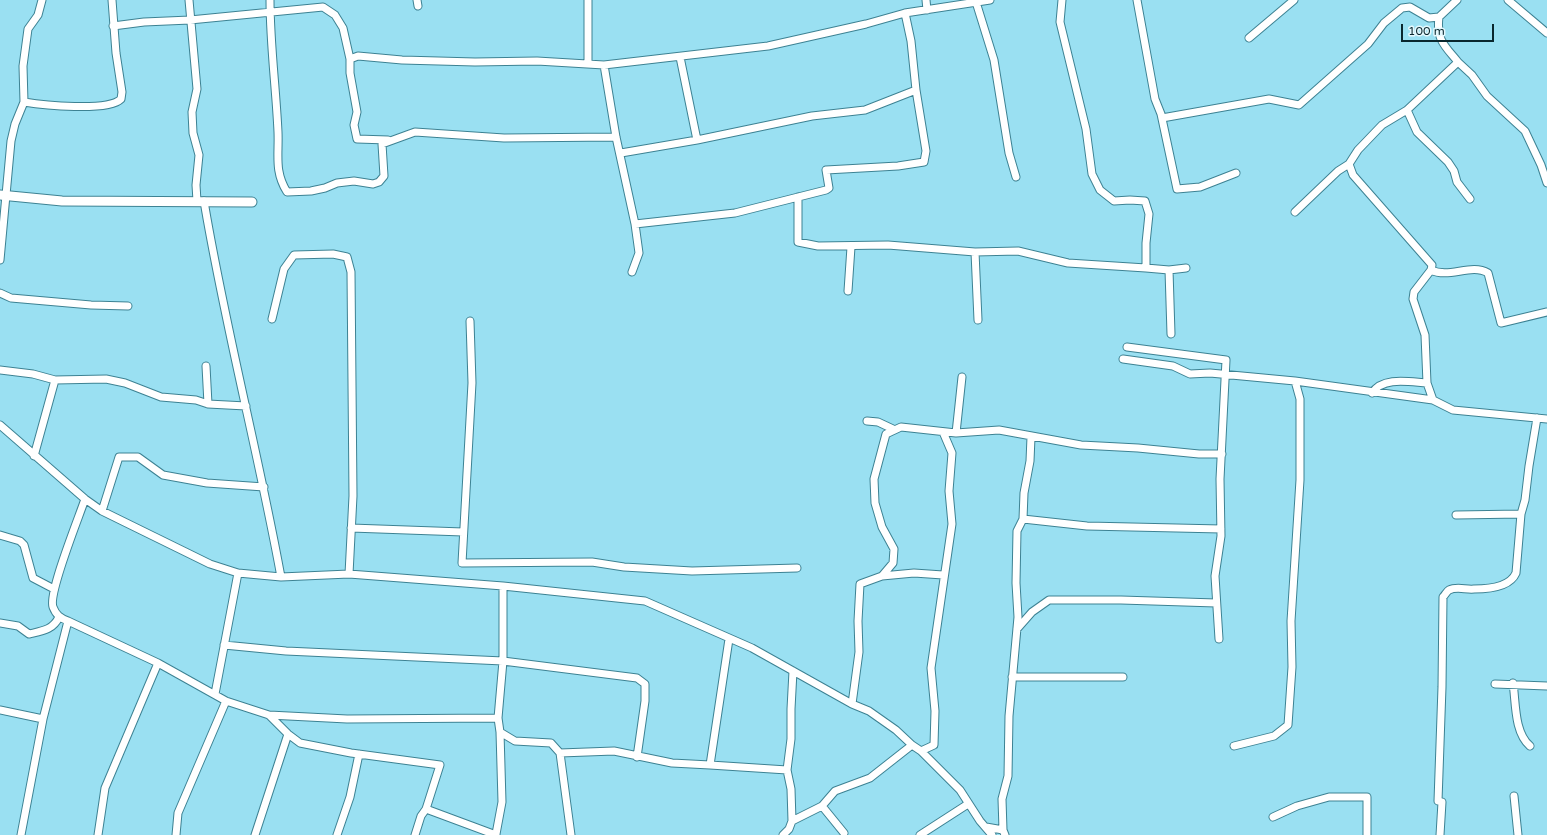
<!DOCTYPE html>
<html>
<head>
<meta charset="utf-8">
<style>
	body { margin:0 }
	#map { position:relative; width:1547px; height:835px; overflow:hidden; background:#9ae0f2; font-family:"Varela Round",sans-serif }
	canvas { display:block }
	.scale { position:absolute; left:1401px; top:24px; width:93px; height:18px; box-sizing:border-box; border:2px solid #09272e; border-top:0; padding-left:5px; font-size:12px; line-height:14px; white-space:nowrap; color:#09272e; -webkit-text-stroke:3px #e4f8fd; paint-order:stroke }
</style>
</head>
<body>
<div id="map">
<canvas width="1547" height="835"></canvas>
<div class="scale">100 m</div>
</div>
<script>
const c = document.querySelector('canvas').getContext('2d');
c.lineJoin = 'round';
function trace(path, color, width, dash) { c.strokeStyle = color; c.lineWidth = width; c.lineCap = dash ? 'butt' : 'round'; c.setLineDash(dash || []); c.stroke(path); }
const minor = new Path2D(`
	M189,0L197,89L192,112L193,133L199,155L196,185L197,201
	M270,0C270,44 276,88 278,132C279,155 274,171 287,192L311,191L325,188L337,183L354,181L373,184L379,182L384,176L382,144L415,132L504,138L616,137
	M417,0L418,6
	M588,0V62
	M926,0L927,10
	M1062,0L1060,22L1086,129L1092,174L1100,190L1114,201L1130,200L1145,201L1149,214L1146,243V268L1169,270L1171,334
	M1137,0L1155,99L1161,114L1177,189L1200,187L1236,173
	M1508,0L1547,33
	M976,2L994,60L1009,153L1016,177
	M113,26L144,22L190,20L323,7L335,15L343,28L350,59V73L357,112L354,125L357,139L388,140
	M1249,38L1294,0
	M680,57L697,140
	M350,59L358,56L402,60L475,62L537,61L604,65L616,137L635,224L639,253L632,272
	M1458,62L1472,75L1487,96L1525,131L1541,165L1547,183
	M604,65L768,46L866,24L905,13L990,0
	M24,102C42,105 108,112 121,99L122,92L116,53L112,0
	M1407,110L1417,132L1448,162L1454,171L1457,182L1470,199
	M1162,118L1269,99L1299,105L1368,44L1384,23L1402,8L1410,7L1429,18L1439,17L1457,0
	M621,153L697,140L812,116L865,110L916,90L911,41L905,13
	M1349,164L1353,175L1432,265L1431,270C1449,279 1471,263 1488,273L1501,323L1547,312
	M798,197V242L818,246L888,245L975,252L978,320
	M204,201C225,327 258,451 281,577
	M1295,212L1338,171L1349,164L1358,150L1382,125L1407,110L1458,62C1445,46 1436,40 1439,17
	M635,224L735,213L826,190L829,188L826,170L898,166L924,162L926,151L916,90
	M975,252L1018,251L1068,263L1146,268
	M0,260L11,141L15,124L24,102L23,66L28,29L38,15L42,0
	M1169,270L1186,268
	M848,291L851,247
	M0,293L11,298L91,305L128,306
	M272,319L284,269L294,255L333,254L347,257L351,272L353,496L349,574
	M470,321L472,383L462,563L592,562L624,567L692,571L797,568
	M1127,347L1226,360L1220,479L1221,536L1215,576L1219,639
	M1123,359L1173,366L1190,374L1210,373L1295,381L1433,400
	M206,366L208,404
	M0,370L33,374L55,380L106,379L125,383L161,397L196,400L208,404L246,406
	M1427,383L1425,335L1413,299L1414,292L1431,270
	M1372,393C1383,376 1410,382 1427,383L1433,400L1453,410L1547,419
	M867,421L878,422L893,429
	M0,425L85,499L102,511L210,564L238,573L281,577L349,574L503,586L645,601L752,648L852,704L869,711L896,730L912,745L921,751L960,790L980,821L992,835
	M956,433L962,377
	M34,456L55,380
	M102,511L119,457H138L163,475L207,483L264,487
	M1456,515L1521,514
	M1023,519L1087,526L1221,529
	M351,528L463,532
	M0,535L20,541L24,545L33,578L54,589
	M882,576L914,573L943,575
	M503,586V661L498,718L500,732L515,741L551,743L560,753
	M68,621L158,663L226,701L269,715L288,734L300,743L351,753L440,765L426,809L496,835
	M0,623L18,626L29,634C42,631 53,630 59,617
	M1017,629L1032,612L1049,600H1121L1216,603
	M729,639L710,765L787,770
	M224,645L286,651L503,661L637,678L645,684V701L637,757
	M1012,677H1123
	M1513,683C1516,703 1514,732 1530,746
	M1495,684L1547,686
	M215,694L238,573
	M852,704L859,652L858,621L860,584L882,576L893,563L894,549L882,527L875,503L874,479L886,434L901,427L956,433L999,430L1081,445L1138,448L1199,454H1222
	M0,710L43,719
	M269,715L347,719L498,718
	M1234,746L1274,736L1288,725L1292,667L1291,621L1300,480V399L1295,381
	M921,751L934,745L935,711L931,668L952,524L949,491L952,453L943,432
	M1514,796L1518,835
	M1438,801L1442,687L1443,597C1445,595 1447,591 1449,590C1457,586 1466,590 1474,589C1488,589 1510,587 1516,573L1521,514L1525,500L1529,466L1537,418
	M822,806L844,833
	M1273,817L1297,806L1329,797H1367V835
	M792,821L822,806L835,791L870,778L912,745
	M986,827L1003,830
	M496,834L502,802L500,732
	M21,835L43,719L68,621C60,618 56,615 53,607C48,593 79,517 85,499
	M98,835L105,788L158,663
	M176,835L178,813L226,701
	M255,835L288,734
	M337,835L350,797L359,754
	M415,835L421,816L426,809
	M571,835L560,753L614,751L672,763L710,765
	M783,835L789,829L792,821L791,789L787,770L791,739V709L793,671
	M920,835L968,804
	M1005,835L1003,830L1002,799L1008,776L1009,716L1018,617L1016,583L1017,531L1023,519L1024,493L1030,461L1031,437
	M1440,835L1442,802`);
const tertiary = new Path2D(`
	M0,195L62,201L252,202`);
trace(minor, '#3d8293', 9);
trace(tertiary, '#3d8293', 11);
trace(minor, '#fff', 7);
trace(tertiary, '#fff', 9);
</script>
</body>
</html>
